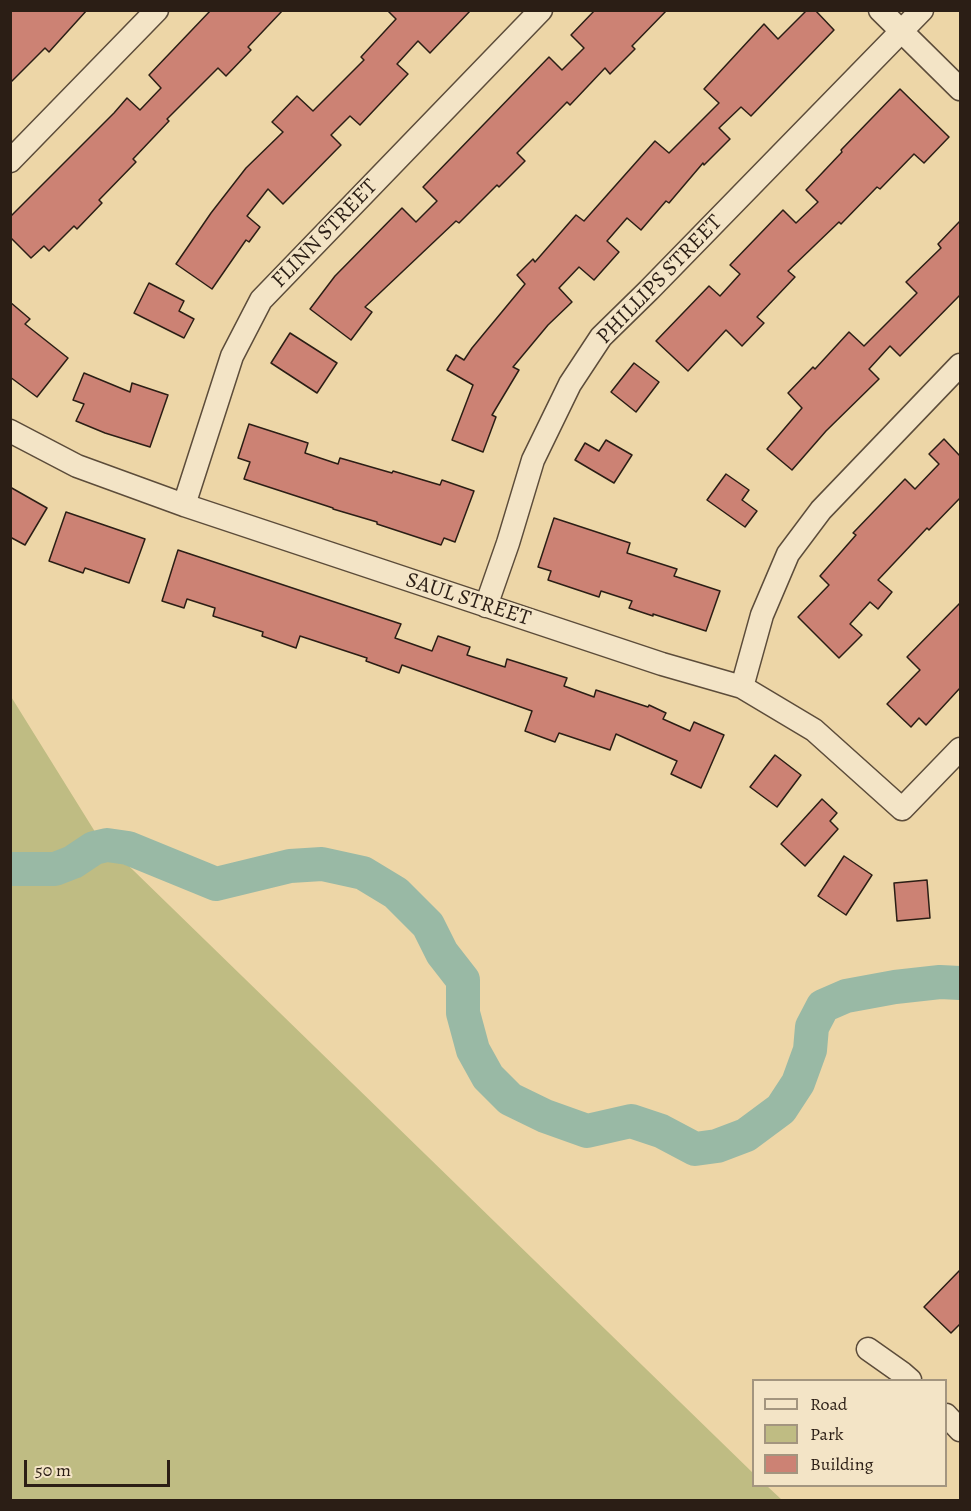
<!DOCTYPE html>
<html>
<head>
<meta charset="utf-8">
<style>
	body { margin:0 }
	#map { position:relative; width:971px; height:1511px; overflow:hidden; background:#edd6a7; font-family:Alegreya,serif }
	canvas { display:block }
	.frame { position:absolute; inset:0; border:12px solid #2b1e15; pointer-events:none }
	.legend { position:absolute; left:752px; top:1379px; width:195px; height:108px; box-sizing:border-box; background:#f3e4c6; border:2px solid #a3957f; margin:0; padding:8px 10px; list-style:none; font-size:18px; color:#2b1e15 }
	.legend li { display:flex; align-items:center; gap:12px; height:30px }
	.legend b { width:30px; border:2px solid #a3957f }
	.scale { position:absolute; left:24px; top:1460px; width:146px; height:27px; box-sizing:border-box; border:3px solid #2b1e15; border-top:0; padding-left:8px; font-size:18px; line-height:21px; white-space:nowrap; color:#2b1e15; -webkit-text-stroke:4px #f3e4c6; paint-order:stroke }
</style>
</head>
<body>
<div id="map">
<canvas width="971" height="1511"></canvas>
<div class="frame"></div>
<ul class="legend">
<li><b style="height:8px;background:#f3e4c6"></b>Road</li>
<li><b style="height:16px;background:#bfbc83"></b>Park</li>
<li><b style="height:16px;background:#cc8274"></b>Building</li>
</ul>
<div class="scale">50 m</div>
</div>
<script>
const c = document.querySelector('canvas').getContext('2d');
c.lineJoin = 'round';
function paint(path, color) { c.fillStyle = color; c.fill(path, 'evenodd'); }
function trace(path, color, width, dash) { c.strokeStyle = color; c.lineWidth = width; c.lineCap = dash ? 'butt' : 'round'; c.setLineDash(dash || []); c.stroke(path); }
function label(font, color, halo, rows, align = 'center') {
  c.font = font + ' Alegreya,serif'; c.lineWidth = 4.5; c.setLineDash([]); c.textBaseline = 'middle'; c.strokeStyle = halo; c.fillStyle = color; for (const [text, x, y, turn = 0] of rows) {
    c.save(); c.translate(x, y); c.rotate((+turn || 0) * Math.PI / 180); c.textAlign = isNaN(turn) ? turn : align; if (halo) c.strokeText(text, 0, 0); c.fillText(text, 0, 0); c.restore();
  }
}
const green = new Path2D(`
	M10,695L97,835L753,1473L754,1486H767L782,1500H11Z`);
const river = new Path2D(`
	M10,869H55L73,862L94,848L107,845L128,848L216,884L290,866L322,864L363,873L396,893L428,925L442,953L463,980V1013L473,1050L488,1077L510,1099L545,1116L587,1131L631,1121L661,1131L695,1149L717,1146L746,1135L781,1109L798,1083L810,1050L812,1027L823,1006L846,996L895,987L940,982L960,983`);
const building = new Path2D(`
	M10,10H87L49,52L45,48L10,83Z
	M211,10H283L248,47L251,50L226,76L218,68L167,119L169,121L133,159L136,162L99,200L102,203L77,229L74,226L49,251L44,246L31,258L10,237V217L114,113L127,98L140,110L161,88L149,75Z
	M387,10H471L430,53L418,41L397,64L408,74L360,125L350,116L331,135L341,145L283,204L268,189L247,216L260,227L249,242L246,240L212,289L176,264L211,213L246,168L283,132L272,122L297,96L313,111L364,60L361,57L396,19Z
	M595,10H667L632,46L635,49L610,74L605,68L570,105L567,102L517,153L525,161L499,187L497,185L459,223L456,221L365,307L372,312L351,340L310,309L335,276L402,208L416,222L437,201L423,187L549,57L562,70L584,48L571,35Z
	M807,10H815L834,30L751,116L741,107L719,128L730,139L704,165L703,163L669,203L666,201L641,230L627,218L607,241L619,252L594,280L579,267L559,288L572,302L548,325L513,367L519,370L492,415L496,417L483,452L452,440L473,385L447,370L456,355L464,360L472,348L525,284L517,275L533,259L535,262L576,215L584,221L655,141L669,153L719,103L704,89L764,24L778,39Z
	M900,89L949,137L924,163L914,154L880,189L877,187L841,224L839,222L788,271L795,277L757,317L764,323L742,346L726,330L688,371L656,341L709,286L720,296L740,274L730,265L783,210L796,223L818,202L806,190L842,152L841,150Z
	M960,221V295L900,356L890,346L869,369L879,379L826,431L792,470L767,449L802,408L788,393L813,367L815,369L849,332L864,346L917,293L906,282L941,248L938,244Z
	M149,283L184,301L179,311L194,319L184,338L134,313Z
	M10,302L30,319L25,324L68,358L37,397L10,377Z
	M290,333L337,363L317,393L271,363Z
	M634,363L659,382L636,412L611,392Z
	M84,373L130,392L132,383L168,395L150,447L105,433L76,421L84,404L73,400Z
	M249,424L308,443L305,453L338,464L340,458L392,473L393,471L440,485L442,480L474,491L455,542L444,538L441,545L377,524V522L333,509V508L244,479L250,462L238,458Z
	M944,439L960,456V498L929,530L927,528L878,580L892,592L878,609L870,602L850,624L862,635L839,658L798,617L829,585L820,576L856,535L853,533L905,479L915,489L939,464L929,454Z
	M606,440L632,455L614,483L575,460L585,443L599,451Z
	M726,474L749,490L742,500L757,511L745,527L707,500Z
	M10,487L47,508L25,545L10,537Z
	M66,512L145,539L129,583L85,568L83,573L49,561Z
	M554,518L630,543L627,553L677,569L674,576L720,591L706,631L653,614V616L629,608L632,601L601,591L599,597L548,580L551,571L538,567Z
	M178,550L401,624L395,638L432,651L438,636L470,647L467,655L505,667L507,659L567,678L564,686L594,697L596,690L648,707L649,705L666,713L663,719L690,731L694,722L724,735L701,788L671,774L677,761L616,734L610,750L559,733L555,742L525,731L532,711L402,665L399,673L366,661L367,658L300,636L296,648L262,636L263,632L213,616L215,608L187,599L184,608L162,601Z
	M960,603V688L926,725L919,718L911,727L887,704L920,670L907,657Z
	M775,755L801,775L777,807L750,787Z
	M822,799L837,813L830,821L838,829L805,866L781,844Z
	M844,856L872,875L846,915L818,896Z
	M927,880L930,918L897,921L894,883Z
	M960,1270V1324L951,1333L924,1307Z`);
const minor = new Path2D(`
	M880,10L960,89
	M10,161L157,10
	M10,431L77,466L184,505L662,664L742,687L814,730L902,809L960,749
	M184,505L232,356L261,300L541,10
	M486,606L508,543L533,460L570,384L601,337L649,290L922,10
	M742,687L762,615L788,554L821,510L960,365
	M868,1349L902,1373L910,1380
	M946,1415L960,1430`);
const streetNames = [
	["FLINN STREET",325,234,-46],
	["PHILLIPS STREET",660,280,-46],
	["SAUL STREET",468,600,18]
];
paint(green, '#bfbc83');
trace(river, '#99b9a5', 34);
paint(building, '#cc8274');
trace(building, '#2b1e15', 1.5);
trace(minor, '#5c4c3a', 25);
trace(minor, '#f3e4c6', 22);
label('22px', '#2b1e15', '#f3e4c6', streetNames);
</script>
</body>
</html>
